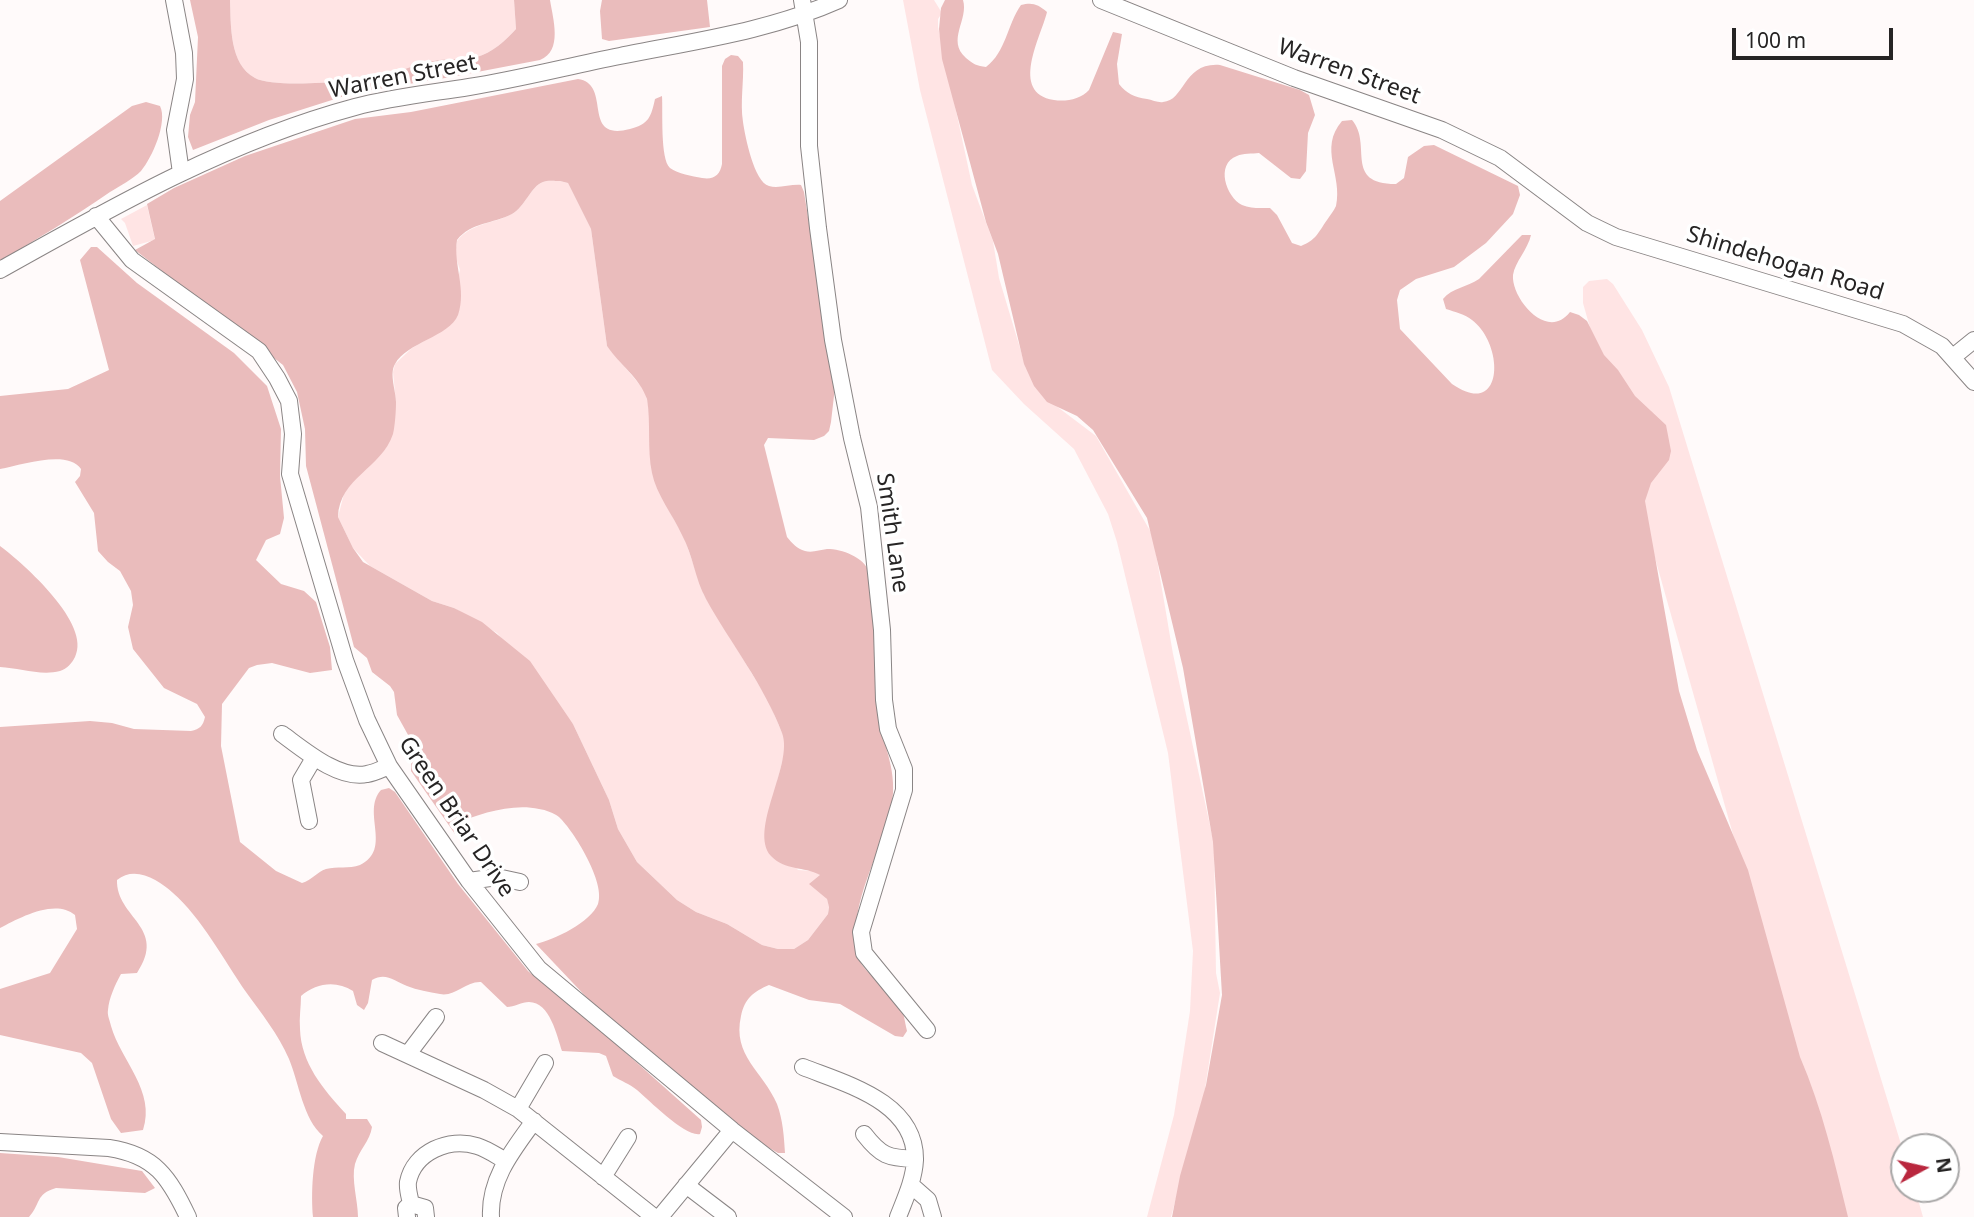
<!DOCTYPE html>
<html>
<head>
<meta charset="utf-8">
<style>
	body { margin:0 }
	#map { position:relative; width:1974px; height:1217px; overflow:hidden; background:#fffafa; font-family:"Noto Sans",sans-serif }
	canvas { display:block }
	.north { position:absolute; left:1890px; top:1133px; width:70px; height:70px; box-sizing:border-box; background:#fff; border:2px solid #a8a7a7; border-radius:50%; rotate:82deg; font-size:19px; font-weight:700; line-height:28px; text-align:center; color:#262424 }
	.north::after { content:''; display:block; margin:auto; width:24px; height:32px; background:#b9273e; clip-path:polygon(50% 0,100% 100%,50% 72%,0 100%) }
	.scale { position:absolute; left:1732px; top:28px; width:161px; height:32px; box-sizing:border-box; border:4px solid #262424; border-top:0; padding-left:9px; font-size:21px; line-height:24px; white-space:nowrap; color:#262424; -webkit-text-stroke:5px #fff; paint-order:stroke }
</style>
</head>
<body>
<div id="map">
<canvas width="1974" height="1217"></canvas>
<div class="north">N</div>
<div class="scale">100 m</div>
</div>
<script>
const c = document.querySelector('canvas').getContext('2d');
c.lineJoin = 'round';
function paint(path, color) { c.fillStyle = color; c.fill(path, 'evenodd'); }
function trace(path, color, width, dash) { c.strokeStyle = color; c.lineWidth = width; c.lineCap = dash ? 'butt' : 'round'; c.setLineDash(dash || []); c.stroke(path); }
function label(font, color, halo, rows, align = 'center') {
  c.font = font + ' "Noto Sans",sans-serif'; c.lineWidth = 7; c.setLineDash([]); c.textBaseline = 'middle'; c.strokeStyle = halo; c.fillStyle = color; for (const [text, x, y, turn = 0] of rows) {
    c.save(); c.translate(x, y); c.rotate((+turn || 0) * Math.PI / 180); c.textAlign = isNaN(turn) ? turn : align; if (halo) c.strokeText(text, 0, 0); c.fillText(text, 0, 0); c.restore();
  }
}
const green = new Path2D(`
	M230,0H514L516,29C506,40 492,53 477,57C464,60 448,58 434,61C417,63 400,72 383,76C359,81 275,89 255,78C229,64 231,25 230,0Z
	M903,0H934L942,13L938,19V27L972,185L993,241L999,278L1026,368L1047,399L1096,436L1153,536L1173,654L1214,844L1216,973L1220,993L1204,1095L1171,1217H1147L1174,1115L1190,1011L1193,951L1168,753L1117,542L1108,514L1074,449L1024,404L992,370L920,90Z
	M560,181L568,183L591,229L607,346L645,391L647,399L665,503L684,537L704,595L768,700L784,737V754L765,831L798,870L813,871L820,875L829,906L828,914L808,940L794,949H778L762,945L727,924L696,912L677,900L637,862L618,829L609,800L573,724L497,633L454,608L432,601L370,566L353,548L338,517L345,490L356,478L396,403L393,372L395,364L412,348L445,329L460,270L455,255L457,241C471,223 493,224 512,214C525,207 531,186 543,182C547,180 555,181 560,181Z
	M147,205L155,240L133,246L125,223L121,219Z
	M1607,279L1613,284L1642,330L1669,387L1904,1154V1189H1915L1923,1217H1841L1583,303V287L1589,281Z`);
const forest = new Path2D(`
	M190,0H230C231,25 229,64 255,78C275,89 359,81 383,76C400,72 417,63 434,61C448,58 464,60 477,57C492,53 506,40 516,29L514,0H550C553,19 563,51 540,60L451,77L354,93L269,120L193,150L188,137L190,115L195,102L198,37Z
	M602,0H707L710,27L609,41L602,39L600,11Z
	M945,0H963C969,20 946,40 966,58C973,64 977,66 986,67C1006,52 1007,25 1021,5C1032,2 1038,4 1047,12C1041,37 1009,93 1054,100C1066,102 1081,99 1089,90L1113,32L1122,34L1117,64L1119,84C1127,94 1134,97 1147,99C1152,100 1159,103 1163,102C1185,101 1183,62 1220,65L1300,90L1309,95L1315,115L1308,133L1306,171L1300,179L1291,178L1259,153C1252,154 1243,153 1237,156C1215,164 1226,197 1242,205C1251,209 1261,208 1270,208L1277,215L1292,243L1301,246C1316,240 1318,233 1327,220C1330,215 1334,211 1336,206C1343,175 1318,149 1342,121L1352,120C1373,144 1343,184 1396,184L1404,178L1408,157L1424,146L1434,145L1518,186L1520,195L1513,214L1486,243L1454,267L1416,279L1400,290L1397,300L1400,329L1452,384C1504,420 1505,345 1472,320C1465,314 1455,312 1446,309L1443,299C1452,288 1467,287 1479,279L1522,235H1531C1528,249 1515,262 1513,275C1511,298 1547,342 1570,312L1579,315L1587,321L1604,355L1618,370L1635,396L1666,425L1671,451L1669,460L1651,483L1645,501L1679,691L1697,750L1748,870L1800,1057C1822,1108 1835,1163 1848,1217H1172L1180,1176L1206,1085L1222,995L1213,842L1183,668L1147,518L1093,430L1077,416L1047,402L1034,386L1024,364L998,254L986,222L942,59L939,29L941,8Z
	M731,55L738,56L743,62C744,82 740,102 743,122C745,136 754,182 769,186C778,189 791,184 801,185L804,192L835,387L831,422L829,431L824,436L814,440L768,438L764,445L787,537C792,543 797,549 805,551C812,553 820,550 827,549C842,549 864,557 869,572C871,589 874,607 875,625C876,653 874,682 877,710C881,738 895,764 893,793C888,849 844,901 859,958C863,974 886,983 896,995C903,1005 904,1019 907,1031L903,1037L895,1036L840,1004L809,1000L769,985C753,992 745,998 741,1016C732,1056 763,1071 777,1104C783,1120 784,1137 785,1153H778L764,1145L688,1085L590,1001L536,944C554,940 591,922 598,904C606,883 574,831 559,817C554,813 546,810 539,809C512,803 479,814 454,824L455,834L411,771L412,742L397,715L394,692L390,686L372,672L367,658L354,647L306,466L305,429L297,392L283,365L135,250L155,239L147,204L174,188L245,156L355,119L411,112L578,79C613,84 580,142 630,129C649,124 651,117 655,99L662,96C663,111 660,159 670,168C678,174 692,176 702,178C714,180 720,175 722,164V66L725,59ZM560,181L568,183L591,229L607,346C619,364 640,378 647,399C651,423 647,449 652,473C656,494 673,515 682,535C693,555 695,579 706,599C731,644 764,685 782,733C794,764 748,830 771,856C785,871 804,866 820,875L809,884L827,899L829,907L828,914L808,940L794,949H778L762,945L727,924L696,912L677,900L637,862L618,829L609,800L573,724L530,661L482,622L454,608L432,601L363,562L353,548L338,517C339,478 382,468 393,434C395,425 396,411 396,402C396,391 389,374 395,364C407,342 449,337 458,315C467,289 453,265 457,240C471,222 493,224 512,214C525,207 531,186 543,182C547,180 555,181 560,181Z
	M146,102L160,106C168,122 152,158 141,171C133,179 120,186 110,192C74,217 37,239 0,261V201L132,106Z
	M91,247H97L137,283L234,353L267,386L281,429L280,476L284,518L280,534L266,540L256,560L281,584L304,591L316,602L330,647L332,670L310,673L272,663L257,665L249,668L222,704L221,746L240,842L276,871L302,883C312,880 317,872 326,869C337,866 349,869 360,865C393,849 361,812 381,790L389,788L395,792L458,884L528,971L607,1036L701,1120L702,1127L700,1134C685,1137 650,1101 637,1090C630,1084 621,1081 613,1076L606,1056L599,1053L562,1051C557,1036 550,1002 529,1002C522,1002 514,1007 507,1007L481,982C466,981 455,997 440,994C429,992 417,990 407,986C394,981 386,972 372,980L368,1003L364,1010L357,1005L353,991C336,980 316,983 301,996C301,1007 299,1018 300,1029C301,1063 323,1089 346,1114V1119H367L372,1127C370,1141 359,1150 355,1164C351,1179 358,1201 358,1217H313C311,1195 312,1155 323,1136C303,1119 299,1083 289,1059C278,1034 262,1014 246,992C225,962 201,917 173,893C159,880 135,865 117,880C116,918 168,927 137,973L121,974C115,985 109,998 108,1010C107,1015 110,1021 111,1026C121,1061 156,1091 143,1130L121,1133L111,1119L92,1063L81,1053L0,1035V989L50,973L77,929L75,915C55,898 19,918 0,928V727L90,721L112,723L134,729L191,731C200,729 203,726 205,717L197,704L164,688L133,649L128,627L133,605L131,591L120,571L108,562L98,551L94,513L75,482L80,476L81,469C68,449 21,465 0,469V396L68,389L109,370L80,260Z
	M0,546C24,564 92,624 75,657C72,663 67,669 60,671C41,676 19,668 0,667Z
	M0,1153L58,1157L142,1171L155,1188L145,1193L56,1188C35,1194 41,1204 29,1217H0Z`);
const minor = new Path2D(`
	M174,0L184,53L185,79L175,130L181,173
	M802,0L809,42V146L818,228L833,340L852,438L869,507L882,630L884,700L888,729L904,769V790L861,932L864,953L927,1030
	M1101,0L1294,78L1442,130L1500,158L1587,223L1616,237L1903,324L1942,346L1974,382
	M96,216L132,260L259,351L277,378L289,401L293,434L290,474L345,660L367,720L389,766L469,881L539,969L732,1130L844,1217
	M0,270C114,206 228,141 355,107C392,97 432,93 469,87C520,79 569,66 620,56C694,41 770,31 839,0
	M1953,357L1974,340
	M282,734C304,750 339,780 367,774C374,773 382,769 389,766
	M309,821L301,780L314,758
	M469,881L497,877L520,882
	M382,1043L484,1090L518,1109L654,1217
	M408,1054L436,1017
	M803,1067C846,1084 916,1102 915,1160C914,1180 905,1199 898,1217
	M518,1109L545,1063
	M864,1134C881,1156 888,1158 915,1159
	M0,1142L109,1148C155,1155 169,1177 188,1217
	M603,1177L628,1137
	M686,1185L728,1217
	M911,1185L928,1200L933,1217
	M411,1204C410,1198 407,1189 408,1182C414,1152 449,1137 477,1146C487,1149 497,1156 506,1161
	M407,1217L406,1208L411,1204L425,1208L426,1217
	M491,1217C489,1179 513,1150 534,1121
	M660,1217L732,1130`);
const streetNames = [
	["Warren Street",1349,72,20],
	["Warren Street",403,77,-11],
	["Shindehogan Road",1785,264,17],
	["Smith Lane",892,533,82],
	["Green Briar Drive",456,817,56]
];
paint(green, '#ffe4e4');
paint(forest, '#eabcbc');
trace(minor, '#8a8585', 18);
trace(minor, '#fff', 16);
label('23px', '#262424', '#fff', streetNames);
</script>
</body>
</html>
